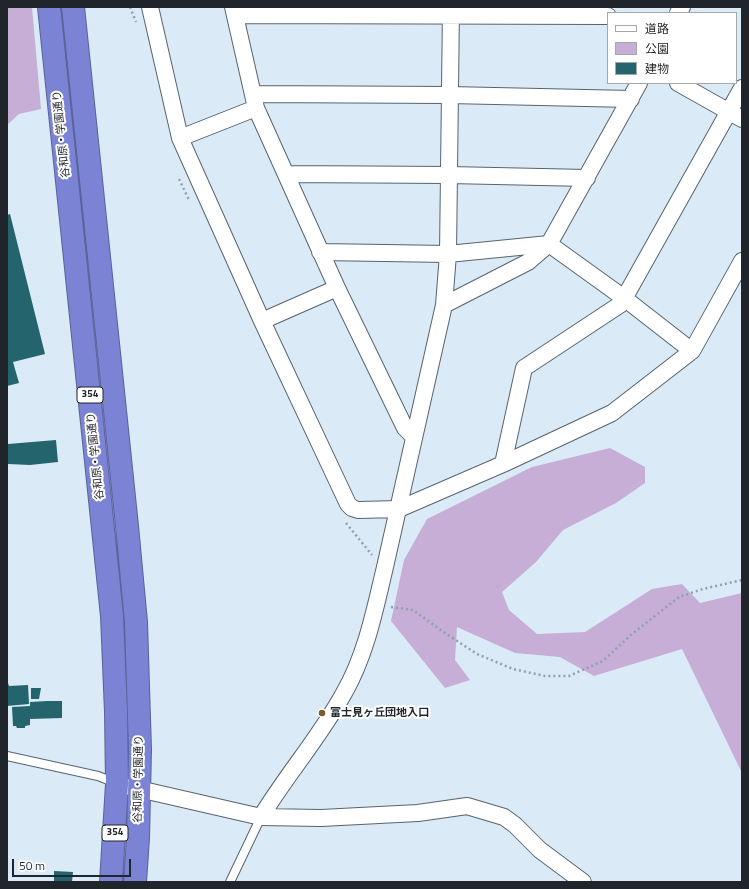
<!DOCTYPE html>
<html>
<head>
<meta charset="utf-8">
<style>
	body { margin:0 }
	#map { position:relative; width:749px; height:889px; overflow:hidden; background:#daeaf7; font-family:"Titillium Web","Noto Sans JP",sans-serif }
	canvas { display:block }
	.frame { position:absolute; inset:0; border:8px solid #1f252a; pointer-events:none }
	.legend { position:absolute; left:607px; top:12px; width:130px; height:72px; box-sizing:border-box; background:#fff; border:1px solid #a5a8aa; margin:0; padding:5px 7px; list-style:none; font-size:12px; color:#1f252a }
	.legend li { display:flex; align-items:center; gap:8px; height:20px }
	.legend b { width:20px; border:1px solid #a5a8aa }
	.scale { position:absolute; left:12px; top:859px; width:119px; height:18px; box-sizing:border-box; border:2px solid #1f252a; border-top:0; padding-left:5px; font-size:12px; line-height:14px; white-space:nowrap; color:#1f252a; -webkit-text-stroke:3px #fff; paint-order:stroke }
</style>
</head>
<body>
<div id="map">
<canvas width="749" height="889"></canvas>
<div class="frame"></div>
<ul class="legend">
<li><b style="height:5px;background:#fff"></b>道路</li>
<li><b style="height:11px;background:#c6aed6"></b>公園</li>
<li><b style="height:11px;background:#23646d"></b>建物</li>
</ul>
<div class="scale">50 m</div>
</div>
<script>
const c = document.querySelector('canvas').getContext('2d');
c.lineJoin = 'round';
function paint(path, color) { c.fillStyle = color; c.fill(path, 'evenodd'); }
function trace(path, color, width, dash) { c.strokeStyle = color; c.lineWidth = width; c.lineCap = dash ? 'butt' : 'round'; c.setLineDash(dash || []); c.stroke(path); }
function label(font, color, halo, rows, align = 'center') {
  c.font = font + ' "Titillium Web","Noto Sans JP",sans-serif'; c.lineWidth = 4; c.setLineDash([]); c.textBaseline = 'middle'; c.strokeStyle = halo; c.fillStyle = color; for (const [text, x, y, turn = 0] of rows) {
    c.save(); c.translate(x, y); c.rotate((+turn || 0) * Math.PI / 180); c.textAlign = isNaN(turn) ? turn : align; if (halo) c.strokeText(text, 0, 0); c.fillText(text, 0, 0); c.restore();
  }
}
const green = new Path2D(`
	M7,7H32L41,109L19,114L7,125Z
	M610,448L645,467V483L616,503L563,530L536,562L502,592L509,610L537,634L585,632L652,589L682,584L700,603L742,593V773L682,649L594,676L560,657L515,653L457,627L455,660L470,680L445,688L391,621L404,560L427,519L532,467Z`);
const building = new Path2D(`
	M10,214L45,354L13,362L19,383L7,386V215Z
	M56,440L58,462L30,465L8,464V444Z
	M7,683H8L9,686L28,685L29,704L7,706Z
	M31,688H41L39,699H31Z
	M47,701H62V718L30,719V725L25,726V728H17L16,726H13L12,707L30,706V702Z
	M54,871L73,872L72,882H54Z`);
const path = new Path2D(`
	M130,7L136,22
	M179,179L189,200
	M346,523L372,555
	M391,607L413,610L445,633L477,654L513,669L545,676H569L603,661L632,634L679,597L703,589L742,580`);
const lane = new Path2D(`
	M7,756L98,776L116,783
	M230,882L261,817`);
const street = new Path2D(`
	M150,7L180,138L262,321L348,504L352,508L358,510L399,509L503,464L612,413L692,351L742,261
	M233,7L256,108L337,288L405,428L414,437
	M678,13L682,7
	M235,15L608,16
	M678,83L742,119
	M253,94L449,95L631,99
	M180,138L256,108
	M286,174L449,175L587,178
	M320,252L448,254L549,244L639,83
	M444,305L528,262L549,244L624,298L692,351
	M262,321L337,288
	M503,464L524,368L621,304L742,88
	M130,787L261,817L321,818L418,813L467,806L504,817L515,825L540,850L583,882
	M261,817C287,774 320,737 344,693C366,655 375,609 385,567L444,305L448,254L451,7`);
const highway = new Path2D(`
	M49,7L112,616L116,712L117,784L111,882
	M73,7L127,526L136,622L140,750L138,838L135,882`);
const markers = [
	[322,713,4,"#7c5b31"]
];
const shields = [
	[90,395,26],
	[115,833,26]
];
const shieldNames = [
	["354",90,395],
	["354",115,833]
];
const streetNames = [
	["谷和原・学園通り",62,134,-96],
	["谷和原・学園通り",96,456,-96],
	["谷和原・学園通り",139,779,-89]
];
const poiNames = [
	["富士見ヶ丘団地入口",330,713]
];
paint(green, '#c6aed6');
paint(building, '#23646d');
trace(lane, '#57646f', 10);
trace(street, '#57646f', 18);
trace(highway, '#5a6298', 24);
trace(path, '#939fa9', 2.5, [2, 3]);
trace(lane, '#fff', 8);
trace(street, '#fff', 16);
trace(highway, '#7a83d4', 22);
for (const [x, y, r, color] of markers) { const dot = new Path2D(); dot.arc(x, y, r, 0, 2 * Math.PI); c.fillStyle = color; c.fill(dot); trace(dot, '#fff', 1.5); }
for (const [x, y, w] of shields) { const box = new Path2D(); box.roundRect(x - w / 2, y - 8, w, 16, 3); c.fillStyle = '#fff'; c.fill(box); trace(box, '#1f252a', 1); }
label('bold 10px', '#1f252a', null, shieldNames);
label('11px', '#1f252a', '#fff', streetNames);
label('bold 11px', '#1f252a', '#fff', poiNames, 'left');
</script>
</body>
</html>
